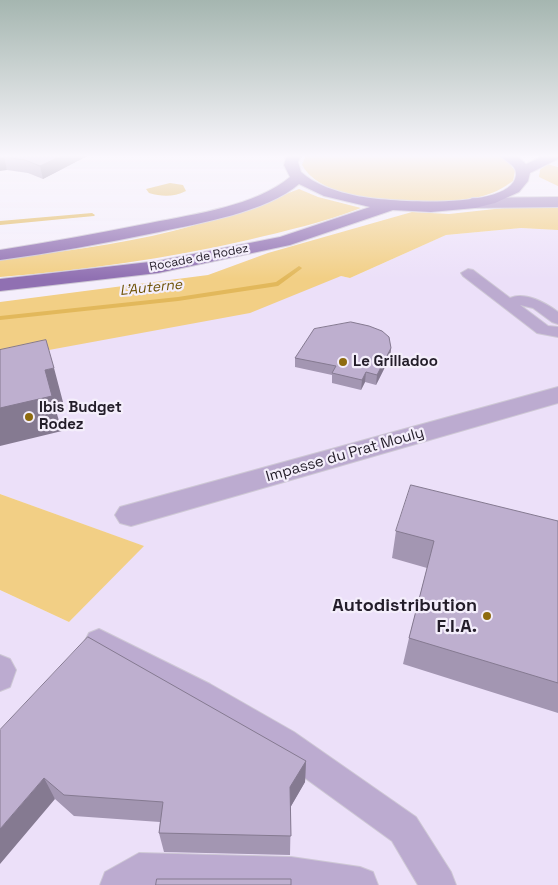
<!DOCTYPE html>
<html>
<head>
<meta charset="utf-8">
<style>
	body { margin:0 }
	canvas { display:block; background:#f4eefb }
</style>
</head>
<body>
<canvas width="558" height="885"></canvas>
<script>
const c = document.querySelector('canvas').getContext('2d');
c.lineJoin = 'round';
function paint(path, color) { c.fillStyle = color; c.fill(path, 'evenodd'); }
function trace(path, color, width, dash) { c.strokeStyle = color; c.lineWidth = width; c.lineCap = dash ? 'butt' : 'round'; c.setLineDash(dash || []); c.stroke(path); }
function label(font, color, halo, rows, align = 'center') {
  c.font = font + ' "Space Grotesk",sans-serif'; c.lineWidth = 4.5; c.setLineDash([]); c.textBaseline = 'middle'; c.strokeStyle = halo; c.fillStyle = color; for (const [text, x, y, turn = 0] of rows) {
    c.save(); c.translate(x, y); c.rotate((+turn || 0) * Math.PI / 180); c.textAlign = isNaN(turn) ? turn : align; if (halo) c.strokeText(text, 0, 0); c.fillText(text, 0, 0); c.restore();
  }
}
const built = new Path2D(`
	M521,228L558,230V885H0V590L69,622L143,546L0,494V359L341,276L350,278L446,235Z`);
const green = new Path2D(`
	M306,155H498L508,161L515,171L513,181C502,189 492,194 479,197C437,206 325,208 302,165Z
	M547,164L558,167V186L539,177L540,170Z
	M299,189L318,197L361,208C324,222 286,231 248,240C166,259 83,270 0,277V260C57,252 117,245 173,231C216,220 258,205 299,189Z
	M558,206V230L521,228L446,235L350,278L341,276L250,313L0,359V302L208,275L268,253L412,212L449,214L504,208Z
	M0,494L144,546L69,622L0,590Z`);
const water = new Path2D(`
	M170,183L183,185L186,191C173,197 163,197 149,193L146,189Z`);
const stream = new Path2D(`
	M92,213L95,215L94,216L0,225V221Z
	M299,266L302,268L301,269L278,286L178,301L0,320V316L178,297L276,282Z`);
const lane = new Path2D(`
	M468,269L473,270L510,298C525,291 546,303 558,312V324L552,322L533,308L520,305L548,326L558,327V337L537,333L463,276L461,273Z
	M99,629L210,684L294,732L416,817L451,872L456,885H418L392,841L272,754L190,704L89,649L85,641L89,633Z
	M0,655L10,659L16,670L10,687L0,691Z
	M139,853L291,857L360,867L373,872L378,885H100L105,872Z`);
const street = new Path2D(`
	M558,387V403L131,526L120,523L115,515L120,507L131,504Z`);
const secondary = new Path2D(`
	M558,197V207L472,208L464,203L472,198Z`);
const primary = new Path2D(`
	M287,155H301L298,162L301,172C315,185 338,192 357,196C381,201 512,212 516,175C517,165 505,162 500,155H516L526,164L546,155H558V159L530,173L528,181L519,192L495,203L475,208L431,212L393,210L290,245L158,273L0,291V279L158,261L280,237L370,207L324,196L299,184C267,212 200,223 159,232C106,243 53,253 0,260V250C51,242 100,233 150,223C195,214 255,206 290,177L284,165Z`);
const wall = new Path2D(`
	M0,155H89L43,179L28,173L7,170Z
	M391,348L390,357L376,385L365,382L361,390L332,383V375L295,367V358Z
	M558,521V713L403,664L409,638L427,568L392,558L396,531Z
	M0,730L306,761L305,782L291,806L290,855L164,852L159,833L160,822L74,816L55,799Z`);
const shadedWall = new Path2D(`
	M63,155H89L43,179L40,166Z
	M4,157L7,170L0,171V158Z
	M391,348L390,357L376,385L377,375Z
	M54,368L63,402L54,404L62,431L0,446V408L45,370Z
	M366,372L365,382L361,390L362,380Z
	M306,761L305,782L290,808V787Z
	M44,778L55,799L0,864V829Z`);
const building = new Path2D(`
	M0,155H63L40,166L25,160L4,157L0,158Z
	M351,322L369,326L382,331L389,337L391,348L377,375L366,372L362,380L332,373L336,366L295,358L314,329Z
	M46,340L54,368L45,370L52,396L0,408V350Z
	M411,485L558,521V683L409,638L434,541L396,531Z
	M88,637L306,761L290,787L291,836L159,833L163,802L64,795L44,778L0,829V730Z
	M157,879H291V885H156Z`);
const markers = [
	[343,362,5,"#8e6b0f"],
	[29,417,5,"#8e6b0f"],
	[487,616,5,"#8e6b0f"]
];
const farStreetnames = [
	["Rocade de Rodez",199,258,-11]
];
const farWaternames = [
	["L'Auterne",151,288,-6]
];
const poiNames = [
	["Le Grilladoo",353,362],
	["Ibis Budget",39,408],
	["Rodez",39,425]
];
const streetNames = [
	["Impasse du Prat Mouly",345,455,-16]
];
const nearPoinames = [
	["Autodistribution",477,606],
	["F.I.A.",477,627]
];
paint(built, '#ece0f9');
paint(green, '#f2cf85');
paint(water, '#e2b85b');
paint(stream, '#e2b85b');
trace(lane, '#cec8d5', 2);
trace(street, '#cec8d5', 2);
trace(secondary, '#cec8d5', 2);
trace(primary, '#cec8d5', 2);
paint(lane, '#bcabd0');
paint(street, '#bcabd0');
paint(secondary, '#a389bf');
paint(primary, '#9070b2');
paint(wall, '#a396b2');
paint(shadedWall, '#857a91');
paint(building, '#beafcf');
trace(building, '#857a91', 1);
const sky = c.createLinearGradient(0, 0, 0, 279);
sky.addColorStop(0, '#a5b6b0');
sky.addColorStop(0.56, '#faf7fd');
sky.addColorStop(1, '#faf7fd00');
c.fillStyle = sky;
c.fillRect(0, 0, 558, 279);
for (const [x, y, r, color] of markers) { const dot = new Path2D(); dot.arc(x, y, r, 0, 2 * Math.PI); c.fillStyle = color; c.fill(dot); trace(dot, '#f4eefb', 2); }
label('12px', '#231d29', '#f4eefb', farStreetnames);
label('italic 14px', '#6d5105', '#f4eefb', farWaternames);
label('bold 15px', '#231d29', '#f4eefb', poiNames, 'left');
label('15px', '#231d29', '#f4eefb', streetNames);
label('bold 18px', '#231d29', '#f4eefb', nearPoinames, 'right');
</script>
</body>
</html>
